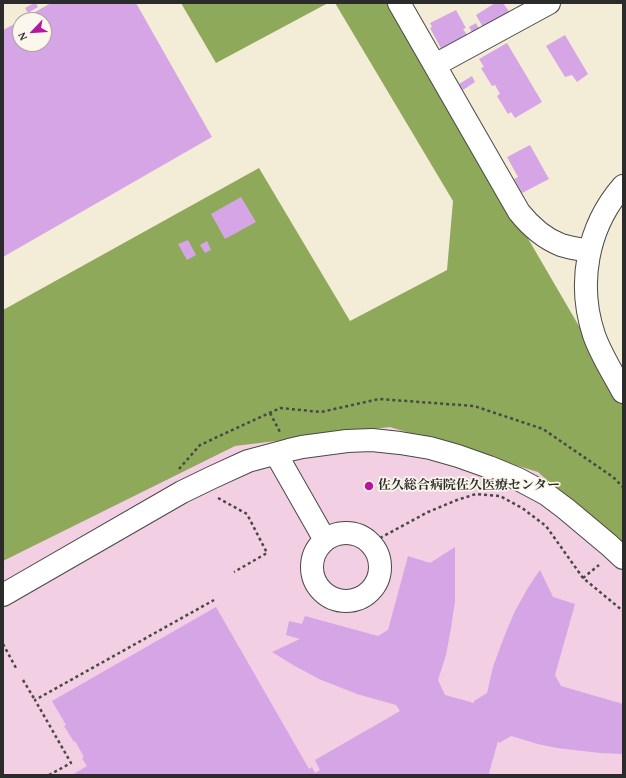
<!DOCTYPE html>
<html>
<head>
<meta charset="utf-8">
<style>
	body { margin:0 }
	#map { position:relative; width:626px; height:778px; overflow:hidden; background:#f3edd7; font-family:"Gentium Book Plus",serif }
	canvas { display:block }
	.frame { position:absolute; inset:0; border:4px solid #2b2b2b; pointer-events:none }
	.north { position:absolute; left:12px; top:12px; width:40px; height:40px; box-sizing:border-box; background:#fbf7ec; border:1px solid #a8a59f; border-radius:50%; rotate:245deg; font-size:11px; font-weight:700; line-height:16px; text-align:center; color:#2b2b2b }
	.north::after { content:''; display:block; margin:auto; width:14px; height:18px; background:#b5179e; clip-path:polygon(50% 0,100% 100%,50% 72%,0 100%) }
</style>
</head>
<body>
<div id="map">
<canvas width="626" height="778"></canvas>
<div class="frame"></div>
<div class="north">N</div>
</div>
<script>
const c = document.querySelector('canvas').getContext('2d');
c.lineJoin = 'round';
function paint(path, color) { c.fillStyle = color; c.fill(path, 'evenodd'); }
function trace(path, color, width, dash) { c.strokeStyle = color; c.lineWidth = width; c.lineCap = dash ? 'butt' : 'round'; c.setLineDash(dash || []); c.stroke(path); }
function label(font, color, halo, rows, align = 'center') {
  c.font = font + ' "Gentium Book Plus","Noto Serif JP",serif'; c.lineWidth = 3.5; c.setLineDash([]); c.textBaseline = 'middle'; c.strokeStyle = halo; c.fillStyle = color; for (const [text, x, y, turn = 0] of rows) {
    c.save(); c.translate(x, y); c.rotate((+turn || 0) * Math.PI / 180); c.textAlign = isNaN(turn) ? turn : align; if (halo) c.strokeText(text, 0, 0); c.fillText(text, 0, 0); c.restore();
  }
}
const built = new Path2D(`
	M525,249L623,422V775H3V551Z`);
const forest = new Path2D(`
	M181,3H328L216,63Z
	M335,3H391L583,333L623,406V549L538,472L390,427L235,446L3,561V310L259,168L350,321L447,270L453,201Z`);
const building = new Path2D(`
	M34,3H36L38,7L28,13L25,8Z
	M51,3H136L212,137L3,257V30L20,21V44H44V20H21Z
	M495,3H503L510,13L485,31L476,15Z
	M456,10L466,28L463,29L470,39L444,54L430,28L432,27L430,23Z
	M476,23L480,31L473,34L469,27Z
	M565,35L588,74L577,82L572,75L565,77L546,46Z
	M507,43L542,102L515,118L511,112L508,114L497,96L500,94L495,85L492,86L481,68L484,67L479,59Z
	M472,76L475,82L463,90L459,84Z
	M530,145L549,179L522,193L514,179L518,177L507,157Z
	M241,197L256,222L225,239L211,214Z
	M188,240L196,255L187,260L178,244Z
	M207,241L211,250L205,253L200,245Z
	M455,547V601L451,628L446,655L438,680L445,695L474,703V701L487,693L493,667L504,637L515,611L529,586L540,570L553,597L575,604L555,675L561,686L623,704V754L600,753L557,748L538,744L511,736L499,743L498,741L489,773L490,775H72L87,766L82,758L84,757L75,741L74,742L64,726L66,725L52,701L216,607L309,769L312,767L315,773L320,770L315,760L400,711L396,705L357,694L319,679L293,665L272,652L300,639L286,635L289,621L302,624L305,616L378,636L388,630L408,556L430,563Z`);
const path = new Path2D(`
	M270,413L280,432
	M179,469L200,445L280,408L321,412L379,399L474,406L543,429L613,477L623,487
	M218,498L247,514L267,553L234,572
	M380,538L428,512L457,500L476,494L500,496L522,508L546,526L583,578L623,611
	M583,578L599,565
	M3,644L16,668
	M23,680L35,700
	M49,775L71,763L35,700L214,600`);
const minor = new Path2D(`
	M399,3L519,212C531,227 543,238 561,245C570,248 580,249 589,251
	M435,65L549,3
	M623,186C587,227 577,284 594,335C601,355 613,373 623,392
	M276,454L325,540
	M312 567a34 34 0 1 1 68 0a34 34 0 1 1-68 0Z
	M3,595L182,492L213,477L248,461L289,450L302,447L347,441L372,440L400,443L430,448L458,456L489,467L518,479L546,494L566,509L609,545L623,558`);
const markers = [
	[369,486,5,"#b5179e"]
];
const poiNames = [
	["佐久総合病院佐久医療センター",378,486]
];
paint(built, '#f2cfe2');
paint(forest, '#8fa95b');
paint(building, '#d5a5e6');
trace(minor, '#494845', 24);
trace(path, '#494845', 2.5, [3, 3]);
trace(minor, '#fff', 22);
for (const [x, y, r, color] of markers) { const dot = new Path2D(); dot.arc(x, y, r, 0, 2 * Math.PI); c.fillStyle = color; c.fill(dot); trace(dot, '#fbf7ec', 1.5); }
label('bold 13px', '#2b2b2b', '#fbf7ec', poiNames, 'left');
</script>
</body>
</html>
